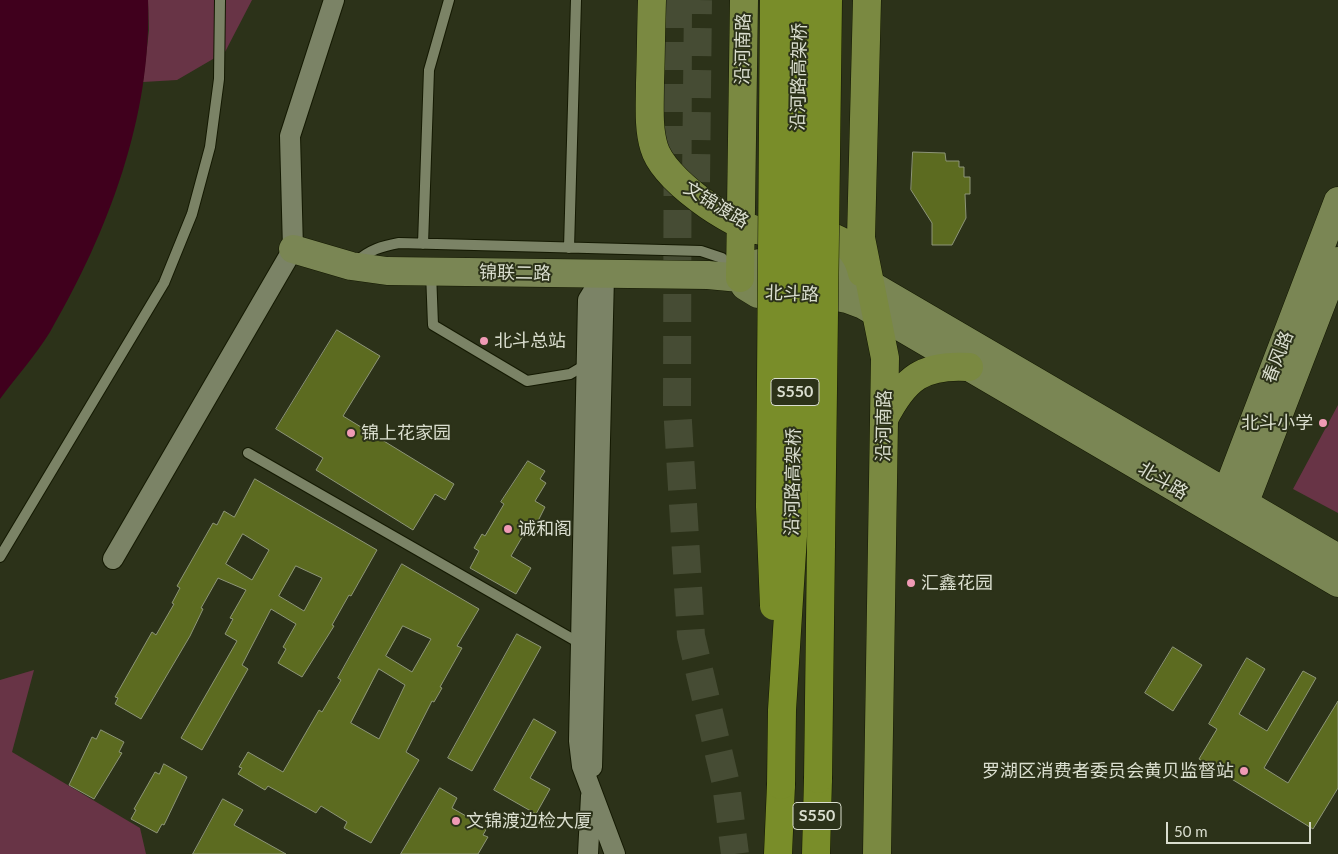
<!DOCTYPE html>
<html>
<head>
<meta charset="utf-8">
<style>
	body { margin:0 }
	#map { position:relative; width:1338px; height:854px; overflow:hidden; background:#2c3219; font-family:Lato,sans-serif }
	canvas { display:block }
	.scale { position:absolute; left:1166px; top:822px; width:145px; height:22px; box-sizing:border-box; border:2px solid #dadecf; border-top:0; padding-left:6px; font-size:15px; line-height:18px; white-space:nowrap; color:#dadecf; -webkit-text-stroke:4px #2c3219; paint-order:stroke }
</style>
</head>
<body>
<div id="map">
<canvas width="1338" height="854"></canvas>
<div class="scale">50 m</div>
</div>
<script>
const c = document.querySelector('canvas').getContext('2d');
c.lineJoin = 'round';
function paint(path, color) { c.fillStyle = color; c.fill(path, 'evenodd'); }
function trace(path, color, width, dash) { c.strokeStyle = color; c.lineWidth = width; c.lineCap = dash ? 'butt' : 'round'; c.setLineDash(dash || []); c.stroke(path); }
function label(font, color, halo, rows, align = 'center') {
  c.font = font + ' Lato,"Noto Sans SC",sans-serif'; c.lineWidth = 4; c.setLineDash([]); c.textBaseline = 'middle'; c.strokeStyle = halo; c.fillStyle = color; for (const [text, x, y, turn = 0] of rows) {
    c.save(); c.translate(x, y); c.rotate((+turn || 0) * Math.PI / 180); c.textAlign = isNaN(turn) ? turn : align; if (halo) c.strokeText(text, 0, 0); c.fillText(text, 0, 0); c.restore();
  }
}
const green = new Path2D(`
	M148,0H252L225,52L177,80L143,82L149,30Z
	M1338,405V513L1293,489Z
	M34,670L12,752L140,828L146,854H0V680Z`);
const water = new Path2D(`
	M0,0H148C152,117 108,232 50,332C36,355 16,377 0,399Z`);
const building = new Path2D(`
	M913,152L945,153L946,161H959V167H964V177H970V194H965L966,218L952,245H932V223L911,190Z
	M337,330L380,356L343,416L454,484L445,500L435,494L413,530L316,470L323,458L276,429Z
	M528,461L545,471L540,479L546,483L535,501L545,507L536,525L531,522L511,556L531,568L516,594L470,568L479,551L474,548L482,534L485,536L504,504L501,502Z
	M255,479L377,550L351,596L349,595L332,625L334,626L302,677L278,663L286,649L283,647L296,624L271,609L242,665L248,669L202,750L181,738L237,641L225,634L233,619L230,618L246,590L218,578L201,608L203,609L190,636L141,719L115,704L118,698L115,697L152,632L156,635L174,604L172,603L180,588L177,586L213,523L217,525L224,511L234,517ZM243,534L269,550L252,580L226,564ZM296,566L322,578L304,611L279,596Z
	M402,564L479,609L457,646L462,648L440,687L442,688L434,702L432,701L406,752L419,760L371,843L344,828L347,822L321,806L316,813L268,786L265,790L238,774L242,768L239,767L248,752L283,772L319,710L322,712L341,680L338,678ZM403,626L431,639L412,672L386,656ZM379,669L405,685L379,739L351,723Z
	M517,634L541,647L472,771L448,758Z
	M1173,647L1202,665L1173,711L1145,693Z
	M1247,658L1265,669L1239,714L1267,731L1303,671L1316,678L1264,768L1288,783L1338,701V788L1313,829L1199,759L1217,729L1209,724Z
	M534,719L556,732L530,778L550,789L536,814L494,790Z
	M101,730L124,742L119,752L122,753L94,799L69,785L92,737L96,739Z
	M164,764L187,777L164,825L162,824L157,833L131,819L136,810L134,809L155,772L159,774Z
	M440,788L457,798L452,808L487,828L483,835L488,837L478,854H401Z
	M223,799L243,810L234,825L286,854H193Z`);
const highwayTunnel = new Path2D(`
	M678,0L677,406L691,636L726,784L735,854
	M696,182L698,0`);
const lane = new Path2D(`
	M423,244L429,70L449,0
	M569,248L576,0
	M356,262C369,250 382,246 399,243L701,251L722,258L735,271
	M431,272L433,325L527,381L570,374L587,364
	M248,453L583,645
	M0,557L164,283L192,214L210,147L219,79L220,0`);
const street = new Path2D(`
	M604,274L588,300L579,741L582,766L615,854
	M113,559L293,249L290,136L334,0
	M592,767L604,276
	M588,854L591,796`);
const secondary = new Path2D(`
	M293,249L351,266L387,271L708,275L740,278
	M740,278L744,271L759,263L823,264L854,275L1338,558
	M740,278L745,286L758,294L827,295L847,299L863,305L1338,583
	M1220,510L1338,201
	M1238,520L1338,261`);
const primary = new Path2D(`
	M652,0C651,28 651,56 650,83C650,105 648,127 654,147C663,179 730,226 761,231C801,237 850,221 862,273
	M867,0L861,238L885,358L877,854
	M740,278L744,0
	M884,419C905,378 923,364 969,367`);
const highway = new Path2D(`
	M778,854L781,785
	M816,854L818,779`);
const highwayBridge = new Path2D(`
	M774,0L770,507L774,606
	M818,779L828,0
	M781,785L782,710L793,536L801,0`);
const markers = [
	[484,341,5,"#f09ab5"],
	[1323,423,5,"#f09ab5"],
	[351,433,5,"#f09ab5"],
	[508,529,5,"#f09ab5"],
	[911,583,5,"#f09ab5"],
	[1244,771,5,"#f09ab5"],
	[456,821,5,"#f09ab5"]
];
const shields = [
	[795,392,48],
	[817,816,48]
];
const shieldNames = [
	["S550",795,392],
	["S550",817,816]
];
const streetNames = [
	["沿河南路",743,49,-89],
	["沿河路高架桥",799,77,-89],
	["文锦渡路",716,205,31],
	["锦联二路",515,273,1],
	["北斗路",792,294,2],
	["春风路",1278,357,-69],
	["沿河南路",884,426,-89],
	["北斗路",1163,481,31],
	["沿河路高架桥",793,482,-89]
];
const poiNames = [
	["北斗总站",494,341],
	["北斗小学",1313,423,"right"],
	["锦上花家园",361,433],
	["诚和阁",518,529],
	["汇鑫花园",921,583],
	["罗湖区消费者委员会黄贝监督站",1234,771,"right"],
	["文锦渡边检大厦",466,821]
];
paint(green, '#683446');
paint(water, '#40001d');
paint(building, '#5c6b20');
trace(building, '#8d9578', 1);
trace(highwayTunnel, '#464c34', 28, [28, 14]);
trace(lane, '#141902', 12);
trace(street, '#141902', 22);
trace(secondary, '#141902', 29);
trace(primary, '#141902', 29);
trace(highway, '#141902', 29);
trace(lane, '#7b8366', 10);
trace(street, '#7b8366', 20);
trace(secondary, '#7a8654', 28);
trace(primary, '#7a8941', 28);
trace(highway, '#798d29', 28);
trace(highwayBridge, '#141902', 29, []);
trace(highwayBridge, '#798d29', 28);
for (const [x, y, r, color] of markers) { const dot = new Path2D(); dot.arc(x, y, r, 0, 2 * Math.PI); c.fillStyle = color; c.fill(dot); trace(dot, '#2c3219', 2); }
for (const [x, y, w] of shields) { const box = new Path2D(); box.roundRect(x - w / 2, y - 13.5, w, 27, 4); c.fillStyle = '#2c3219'; c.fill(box); trace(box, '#dadecf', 1); }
label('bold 16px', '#dadecf', null, shieldNames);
label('18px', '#dadecf', '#2c3219', streetNames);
label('18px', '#dadecf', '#2c3219', poiNames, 'left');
</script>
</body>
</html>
